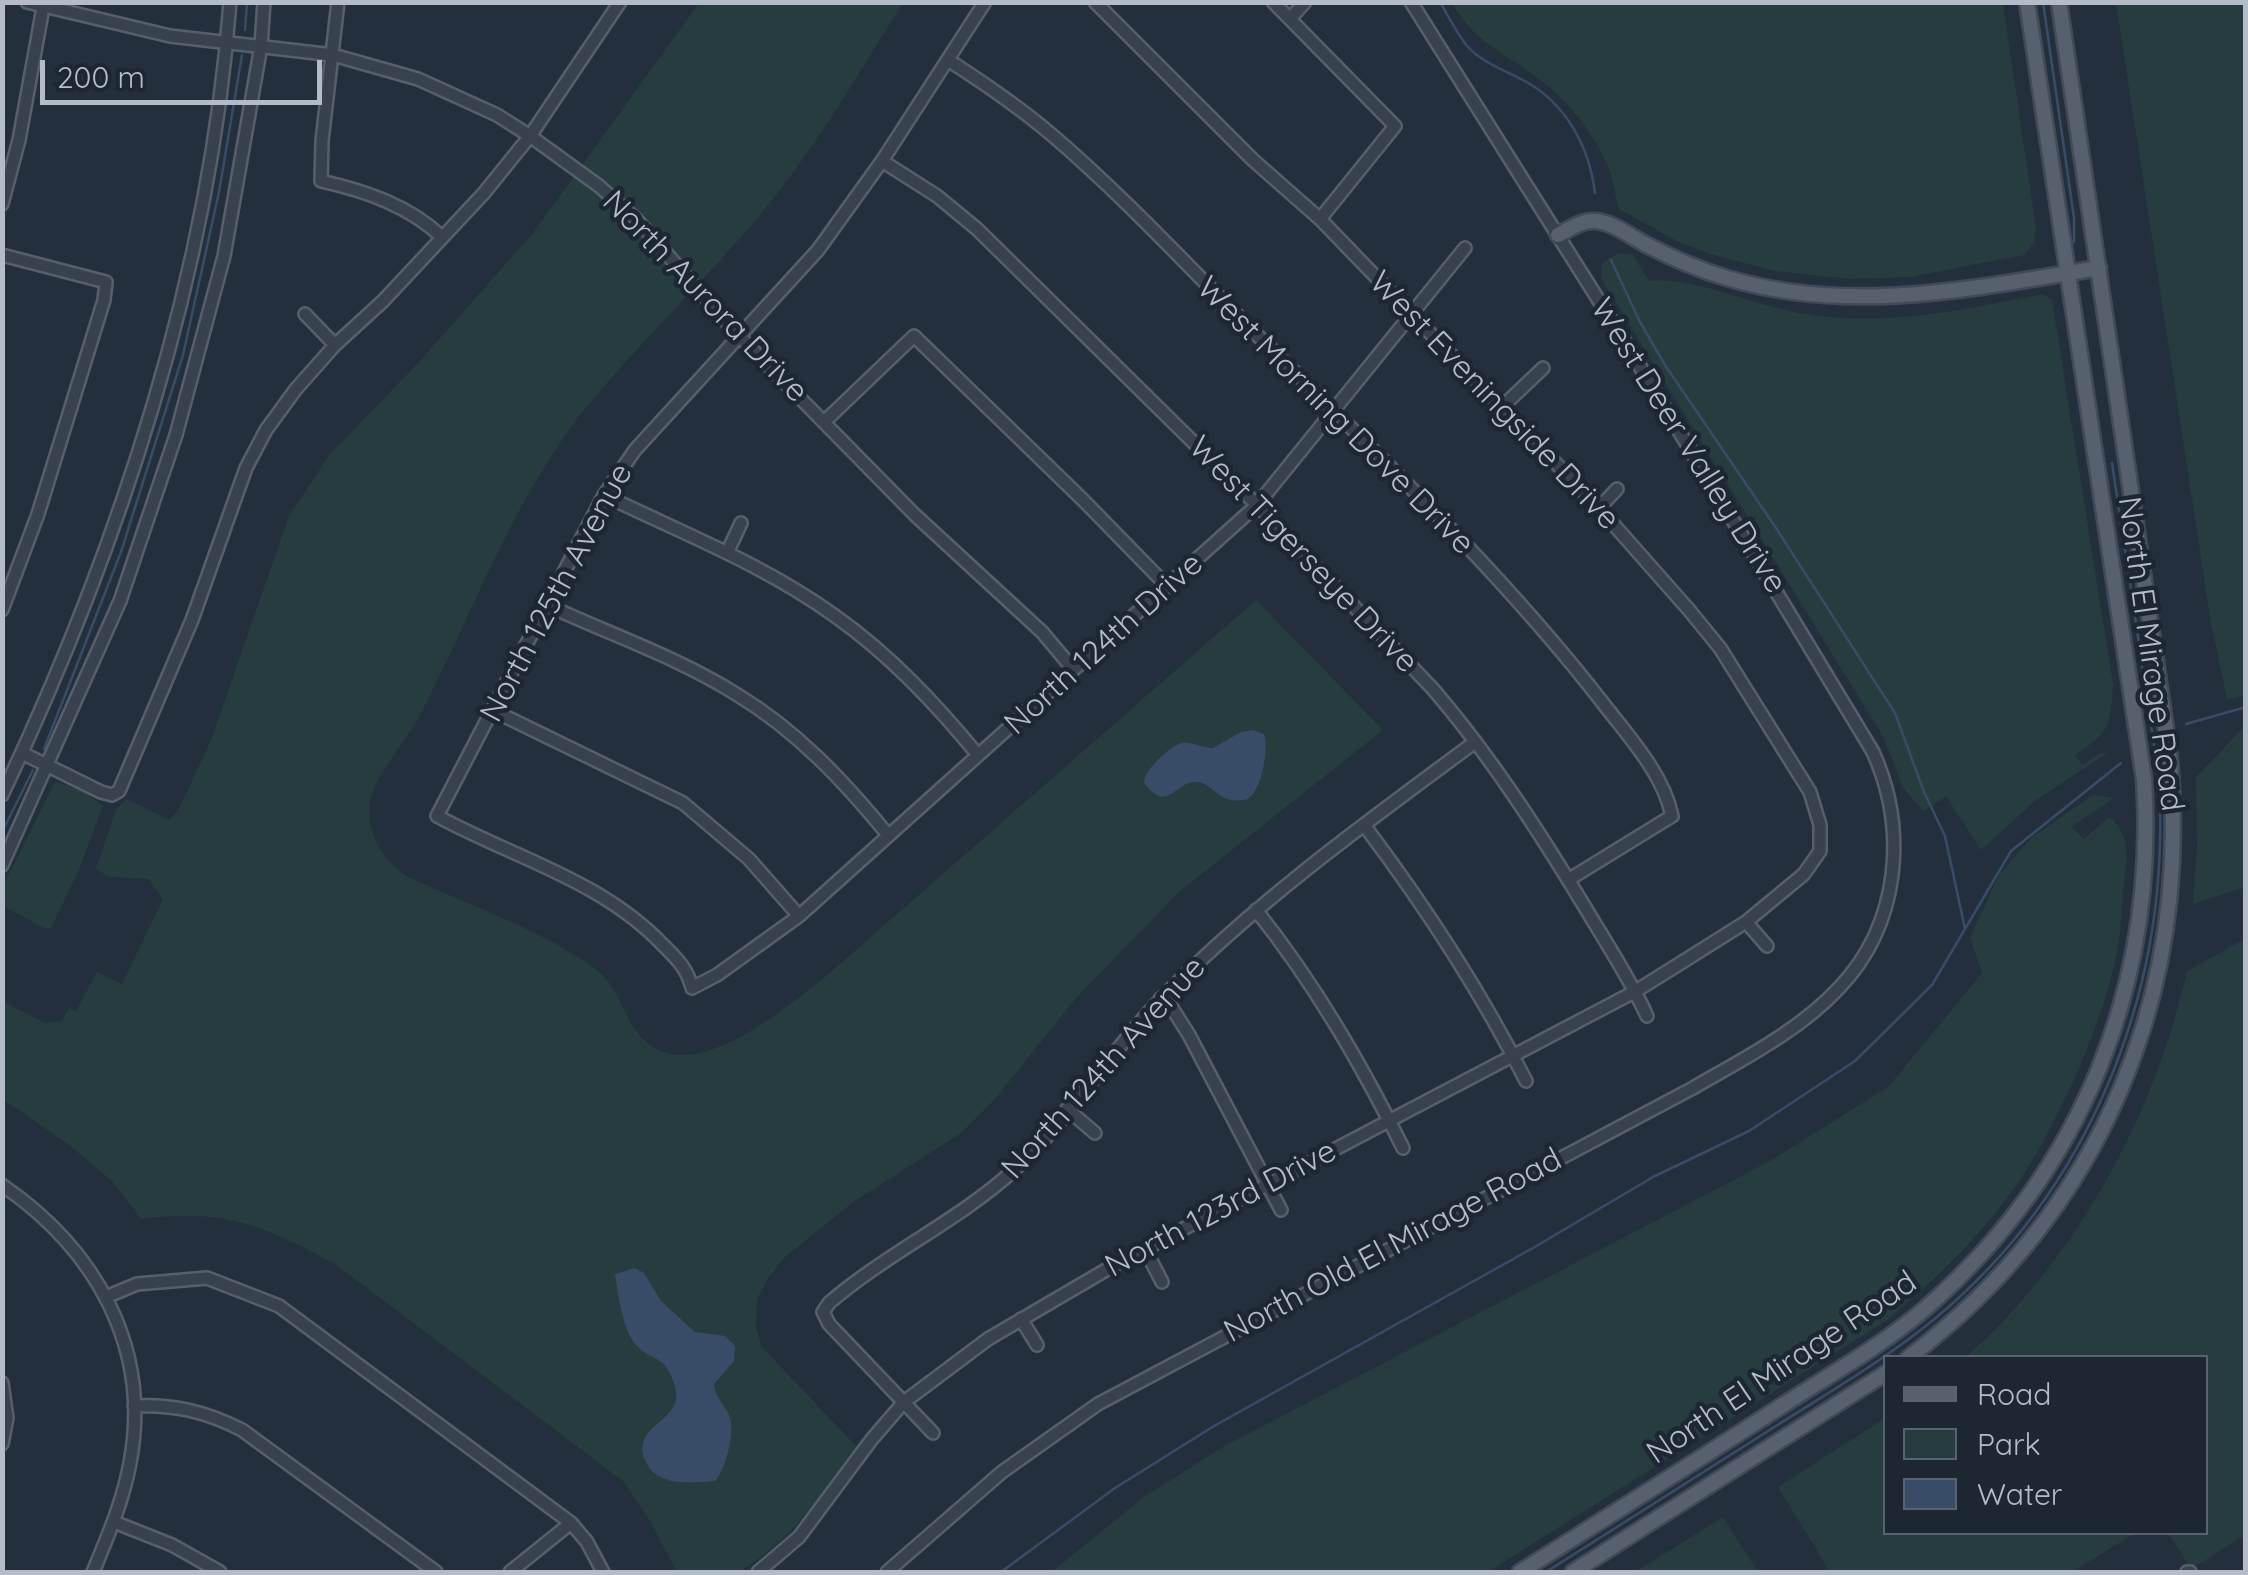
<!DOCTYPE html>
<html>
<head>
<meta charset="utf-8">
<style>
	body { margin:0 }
	#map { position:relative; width:2248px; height:1575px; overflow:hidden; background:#242f3e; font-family:Quicksand,sans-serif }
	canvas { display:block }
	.frame { position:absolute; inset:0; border:5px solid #b4bcc9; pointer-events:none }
	.legend { position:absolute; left:1883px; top:1355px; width:325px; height:180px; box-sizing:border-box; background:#1d2633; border:2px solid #59626f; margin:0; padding:12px 18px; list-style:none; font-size:30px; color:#b4bcc9 }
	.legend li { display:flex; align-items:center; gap:20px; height:50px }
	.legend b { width:50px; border:2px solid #59626f }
	.scale { position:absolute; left:40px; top:60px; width:282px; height:45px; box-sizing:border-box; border:5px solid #b4bcc9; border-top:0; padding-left:12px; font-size:30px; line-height:35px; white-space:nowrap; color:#b4bcc9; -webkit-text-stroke:8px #1d2633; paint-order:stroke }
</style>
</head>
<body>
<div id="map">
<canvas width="2248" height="1575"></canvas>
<div class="frame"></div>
<ul class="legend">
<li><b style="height:12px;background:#56606e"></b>Road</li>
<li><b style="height:28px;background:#263c3f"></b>Park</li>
<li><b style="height:28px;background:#394c67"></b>Water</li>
</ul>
<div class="scale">200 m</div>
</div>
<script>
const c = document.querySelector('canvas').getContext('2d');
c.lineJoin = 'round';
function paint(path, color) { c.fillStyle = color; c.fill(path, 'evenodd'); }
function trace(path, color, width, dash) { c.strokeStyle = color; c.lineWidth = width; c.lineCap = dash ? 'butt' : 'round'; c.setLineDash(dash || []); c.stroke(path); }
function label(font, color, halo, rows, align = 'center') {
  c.font = font + ' Quicksand,sans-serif'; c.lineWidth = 9; c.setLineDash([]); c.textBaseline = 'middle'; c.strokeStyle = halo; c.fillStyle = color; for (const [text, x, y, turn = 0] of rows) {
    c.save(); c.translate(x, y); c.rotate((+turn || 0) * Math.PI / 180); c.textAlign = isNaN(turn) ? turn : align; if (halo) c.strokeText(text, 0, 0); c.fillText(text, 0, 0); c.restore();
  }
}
const green = new Path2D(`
	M699,3H903C859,72 817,146 764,210C706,281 638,343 581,414C511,504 472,615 420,715C408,738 374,778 370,800C365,831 382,861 408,877C465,903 552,934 599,972C621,990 622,1019 645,1041C694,1087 785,1008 825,977L1256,600L1383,730L1179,892L1076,998L995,1099L961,1133L852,1203L785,1257L769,1277L757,1299L756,1328L762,1347L856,1446L815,1503L786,1536L760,1558L739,1572H677L650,1521L624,1482L338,1266C265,1226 225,1208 141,1219L112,1181L69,1145L3,1099L2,994L6,1003L45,1023L62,1021L69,1008L76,1011L97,972L122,984L163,899L148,879L109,877L96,869L116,809L127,799L169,820L179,809L211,740L289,516L330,454L419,362L533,233Z
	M1452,3H2003L2036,229L2034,243L2024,255L1910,277L1851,279L1775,271L1710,254L1677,241L1619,209C1615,197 1614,183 1610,171C1598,143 1580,115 1557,94C1521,59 1478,50 1452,3Z
	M2116,3H2245L2246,695L2227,699L2211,623Z
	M1618,253L1632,254L1649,281C1695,277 1753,305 1799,313C1882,328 1962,310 2043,294L2052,300L2113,684C2110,727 2111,732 2075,755L2082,765L2100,753H2107L2035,801L1981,850L1946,796L1923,811L1903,788L1884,738L1602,280V264Z
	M2245,726V887L2193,904L2197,848L2196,777Z
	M58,782L83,791L103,806L78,872L51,928L46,929L3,906V886L54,784Z
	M2093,795L2114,798L2071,827L2084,839L2109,817C2134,836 2125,867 2123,894C2121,912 2121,930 2118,947C2106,1020 2050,1144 2004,1202C1970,1247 1929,1284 1887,1320L1488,1572H1052L1141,1499L1221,1448L1770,1161L1888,1087L1982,973L1970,938L1999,875L2031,838Z
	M2245,939V1535L2196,1566L2188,1564L2168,1533L2206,1532V1358L1966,1357C2076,1260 2155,1114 2187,971Z
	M1885,1418L1886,1532L2135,1533L2072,1572H1830L1778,1487Z
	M1723,1517L1758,1572H1635Z`);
const water = new Path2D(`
	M1252,730L1264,734C1269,749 1262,789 1248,799C1217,807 1214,781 1195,782C1173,783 1168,814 1144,783C1144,770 1168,748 1181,743C1190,741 1204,748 1213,748L1241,732Z
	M635,1268L644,1273L661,1301L695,1332L725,1336L735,1346L734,1361L714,1384C715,1397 724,1404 729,1415C736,1430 726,1469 715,1481C693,1483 657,1487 646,1462C642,1455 641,1448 644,1440C654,1418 685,1415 674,1383C663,1353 656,1364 638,1347C623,1333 618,1294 615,1274Z`);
const stream = new Path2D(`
	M1440,2C1449,17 1458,36 1469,48C1482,62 1506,71 1523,80C1566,103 1589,146 1595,193
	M2043,2L2074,218V242
	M245,30L247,2
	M1611,260L1640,322L1665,365L1776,528L1895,713L1924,792L1945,836L1965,929
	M2186,724L2246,707
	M44,749L121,552L183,355L219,192L242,55
	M2,832L33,770
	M1001,1572L1115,1488L1214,1426L1533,1248L1653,1177L1749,1131L1855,1061L1932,985L2011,851L2121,763
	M1546,1572C1622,1524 1699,1475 1776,1426C1831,1391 1888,1358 1938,1316C2087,1191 2165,1000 2160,807C2159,767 2151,727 2145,687C2135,612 2123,538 2112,463`);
const minor = new Path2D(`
	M27,2L170,36L333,55L418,79L497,115L530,136L599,186L637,220L738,335L915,515L1042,632L1073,669
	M338,2L322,141L321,181C366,191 409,206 442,237
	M985,2L882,161L818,250L635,450L604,495L437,816C514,858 601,880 663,945C677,959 687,968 692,988L717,975L799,916L1257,505L1465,248
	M1273,2L1395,126L1320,219
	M1290,19L1305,2
	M948,60C984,83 1019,107 1052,135C1121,194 1184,262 1248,326C1369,446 1502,572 1606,707C1631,739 1664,776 1672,816L1568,880
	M882,161L937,196L977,229L1257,505L1432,688C1490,755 1540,833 1586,909C1607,944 1630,979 1647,1016
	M2,204L19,140L44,2
	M2,255L106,282L104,300L38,514L2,610
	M305,314L335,345
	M1502,407L1543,368
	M824,422L914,336L1083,500L1168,587
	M604,495C682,533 765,565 835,616C890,655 935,703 978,755
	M1599,508L1617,489
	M727,553L741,523
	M547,605C609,634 677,657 736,694C796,730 844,781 888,835
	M494,711L683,803L749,859L799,916
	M22,753L101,792L112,795L119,791L192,620L246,468L266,430L296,389L335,345L383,301L484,193L530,136L620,2
	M2,795C118,551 210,273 230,2
	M1364,825C1425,906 1480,990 1526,1081
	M2,865L120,601L176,435L224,256L261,46L264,2
	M1256,910C1315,984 1361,1064 1403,1148
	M1746,922L1767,946
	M1160,999L1172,1008L1189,1035L1281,1210
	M1067,1109L1095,1133
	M2,1185C95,1249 152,1347 130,1463C123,1501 108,1536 93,1572
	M1146,1251L1162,1282
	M106,1297L137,1284L207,1278L279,1306L571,1523L587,1542L603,1572
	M1021,1319L1037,1345
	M2,1383L7,1418L2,1444
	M134,1406C174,1404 207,1412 242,1430L436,1572
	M933,1433L829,1324L823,1312L829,1303C887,1253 958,1221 1014,1170C1070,1119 1110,1051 1163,997C1257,901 1367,822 1475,742
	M114,1522L172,1545L220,1572
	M510,1572L571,1523
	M758,1572L799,1537L872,1439L904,1402L988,1339L1111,1267L1636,991L1746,922L1804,874L1820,851V825L1810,792L1720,648L1689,610L1599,508L1320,219L1253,160L1095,2
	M887,1572L1002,1472L1098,1404L1693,1088C1743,1059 1799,1031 1839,988C1900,924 1908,830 1873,752L1630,350L1411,2
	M2187,1572H2190`);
const major = new Path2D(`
	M1558,235C1570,229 1580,221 1593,221C1613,221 1632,238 1649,246C1674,259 1700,270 1727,278C1850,315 1976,288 2099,268
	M1908,1358C2103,1210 2193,992 2169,750L2059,2
	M1520,1572C1607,1517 1695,1462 1783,1405C1831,1374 1883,1345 1927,1307C2083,1170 2157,985 2144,779L2027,2
	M1573,1572L1886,1373`);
const streetNames = [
	["North Aurora Drive",705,297,46],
	["West Eveningside Drive",1494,401,46],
	["West Morning Dove Drive",1335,416,45],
	["West Deer Valley Drive",1688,446,58],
	["West Tigerseye Drive",1303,555,46],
	["North 125th Avenue",557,593,-62],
	["North 124th Drive",1104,644,-42],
	["North El Mirage Road",2150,654,82],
	["North 124th Avenue",1104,1068,-48],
	["North 123rd Drive",1221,1209,-28],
	["North Old El Mirage Road",1393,1246,-28],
	["North El Mirage Road",1782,1368,-34]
];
paint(green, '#263c3f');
paint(water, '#394c67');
trace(stream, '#394c67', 2.5);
trace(minor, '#565f6c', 16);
trace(major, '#414a57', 19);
trace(minor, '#38414e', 11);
trace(major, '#56606e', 14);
label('32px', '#b4bcc9', '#1d2633', streetNames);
</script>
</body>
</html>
